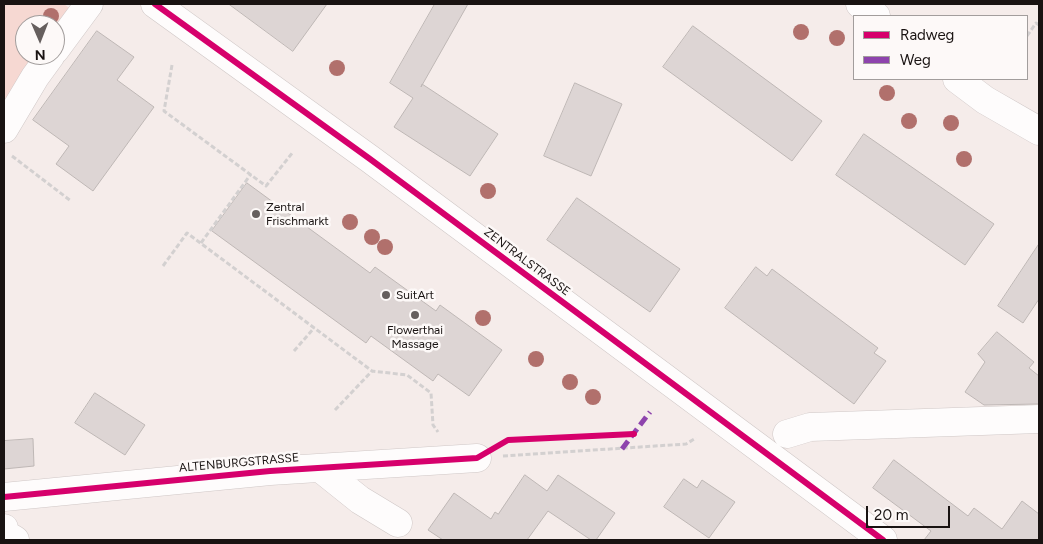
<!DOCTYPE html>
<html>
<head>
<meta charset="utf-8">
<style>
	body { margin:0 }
	#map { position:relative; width:1043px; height:544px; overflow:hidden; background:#f5ecea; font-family:Figtree,sans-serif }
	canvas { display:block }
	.frame { position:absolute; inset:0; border:5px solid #191312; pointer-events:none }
	.legend { position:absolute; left:853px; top:15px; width:175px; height:65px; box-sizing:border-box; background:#fdf9f8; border:1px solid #a29d9c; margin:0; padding:6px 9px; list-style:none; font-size:15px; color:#191312 }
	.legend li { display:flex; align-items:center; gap:10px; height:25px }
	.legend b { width:25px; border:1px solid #a29d9c }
	.north { position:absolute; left:15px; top:15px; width:50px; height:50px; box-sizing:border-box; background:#fdf9f8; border:1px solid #a29d9c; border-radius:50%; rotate:179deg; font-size:14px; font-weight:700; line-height:20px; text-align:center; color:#191312 }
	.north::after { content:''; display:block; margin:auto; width:18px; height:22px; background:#665f5e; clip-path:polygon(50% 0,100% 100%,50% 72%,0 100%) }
	.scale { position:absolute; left:866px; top:506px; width:84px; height:22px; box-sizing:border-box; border:2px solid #191312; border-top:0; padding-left:6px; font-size:15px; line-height:18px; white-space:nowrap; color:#191312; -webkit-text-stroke:4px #fdf9f8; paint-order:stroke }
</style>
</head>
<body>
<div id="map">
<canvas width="1043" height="544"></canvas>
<div class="frame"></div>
<ul class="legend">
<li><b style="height:6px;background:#d6006c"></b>Radweg</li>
<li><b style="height:6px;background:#8e44ad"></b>Weg</li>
</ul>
<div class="north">N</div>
<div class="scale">20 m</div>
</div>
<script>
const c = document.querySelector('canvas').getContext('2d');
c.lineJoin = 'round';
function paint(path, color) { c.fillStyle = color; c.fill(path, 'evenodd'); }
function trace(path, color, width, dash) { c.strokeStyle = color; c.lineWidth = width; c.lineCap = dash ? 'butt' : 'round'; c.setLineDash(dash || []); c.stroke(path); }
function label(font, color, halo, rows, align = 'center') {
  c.font = font + ' Figtree,sans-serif'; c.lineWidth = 5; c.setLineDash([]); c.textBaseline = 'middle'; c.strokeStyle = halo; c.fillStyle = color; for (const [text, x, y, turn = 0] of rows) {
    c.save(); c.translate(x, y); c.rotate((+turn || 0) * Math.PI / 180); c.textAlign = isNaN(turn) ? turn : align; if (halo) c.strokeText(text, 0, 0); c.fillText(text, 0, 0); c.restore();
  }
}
const green = new Path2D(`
	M4,4H64L73,11L55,35V25H25V55H40L4,102Z`);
const building = new Path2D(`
	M229,4H327L293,51Z
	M435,4H468L421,87L422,84L498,134L470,176L394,127L413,98L390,83Z
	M693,26L822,121L792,161L663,67Z
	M97,31L134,57L117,80L154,107L93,191L56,164L69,146L33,120Z
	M575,83L622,104L591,176L544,156Z
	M864,134L994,224L965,265L836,175Z
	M247,183L370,273L375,267L436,311L440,305L502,350L469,396L438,374L433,381L371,336L366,343L212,231Z
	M577,198L680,269L650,312L547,240Z
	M1039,244V299L1023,323L998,306Z
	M756,267L767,276L772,269L878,348L874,353L886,361L854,404L725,308Z
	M997,332L1034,362L1029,368L1039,376V404L984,405L965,392L985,362L978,354Z
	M95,393L145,425L125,455L75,423Z
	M33,439L34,466L4,469V441Z
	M894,460L968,516L974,508L1002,529L1022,501L1039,514V540H924L931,531L873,488Z
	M525,475L547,491L558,475L615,513L596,540H591L548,511L527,540H443L428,530L454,493L491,519L495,512L498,514Z
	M684,479L697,488L702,480L735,502L709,538L664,507Z`);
const path = new Path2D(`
	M1027,36L1036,23L1039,25
	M172,65L164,111L266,186L293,152
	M12,156L71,201
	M201,243L251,174
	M163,266L187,233L372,371L407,375L431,393L433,425L438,432
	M294,351L314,328
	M335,410L372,371
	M503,456L686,444L696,438`);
const minor = new Path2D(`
	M155,4L370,159L883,540
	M860,4L876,16
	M55,50L89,4
	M957,79L985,100L1039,131
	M4,129L35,77L51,55
	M787,434L810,427L1039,419
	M320,468L360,500L398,523
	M4,497L270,471L477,458
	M4,528L5,534L15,540`);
const quiet = new Path2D(`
	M622,449L650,412`);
const cycleway = new Path2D(`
	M155,4L370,159L883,540
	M4,497L270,471L477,458L508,440L634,434`);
const trees = [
	[51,16],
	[801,32],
	[837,38],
	[337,68],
	[887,93],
	[909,121],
	[951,123],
	[964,159],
	[488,191],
	[350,222],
	[372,237],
	[385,247],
	[483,318],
	[536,359],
	[570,382],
	[593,397]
];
const markers = [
	[256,214,5,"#665f5e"],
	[386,295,5,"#665f5e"],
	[415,315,5,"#665f5e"]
];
const poiNames = [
	["Zentral",266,207],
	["Frischmarkt",266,221],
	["SuitArt",396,295],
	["Flowerthai",415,330,"center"],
	["Massage",415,344,"center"]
];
const streetNames = [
	["ZENTRALSTRASSE",527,262,37],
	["ALTENBURGSTRASSE",239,463,-5]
];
paint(green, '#f6d8d2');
paint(building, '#ddd5d4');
trace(building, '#beb7b5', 1);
trace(minor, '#cfc7c6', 29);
trace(path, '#d3d0d0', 3, [5, 2.5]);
trace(minor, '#fefcfc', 28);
trace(quiet, '#8e44ad', 5, [10, 5]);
trace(cycleway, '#d6006c', 6);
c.fillStyle = '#b1706c';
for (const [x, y] of trees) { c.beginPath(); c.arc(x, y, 8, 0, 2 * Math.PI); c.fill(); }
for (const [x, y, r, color] of markers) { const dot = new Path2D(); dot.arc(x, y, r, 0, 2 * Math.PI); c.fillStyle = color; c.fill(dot); trace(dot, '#fdf9f8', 2); }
label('12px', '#191312', '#fdf9f8', poiNames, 'left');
label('12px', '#191312', '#fdf9f8', streetNames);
</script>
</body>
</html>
